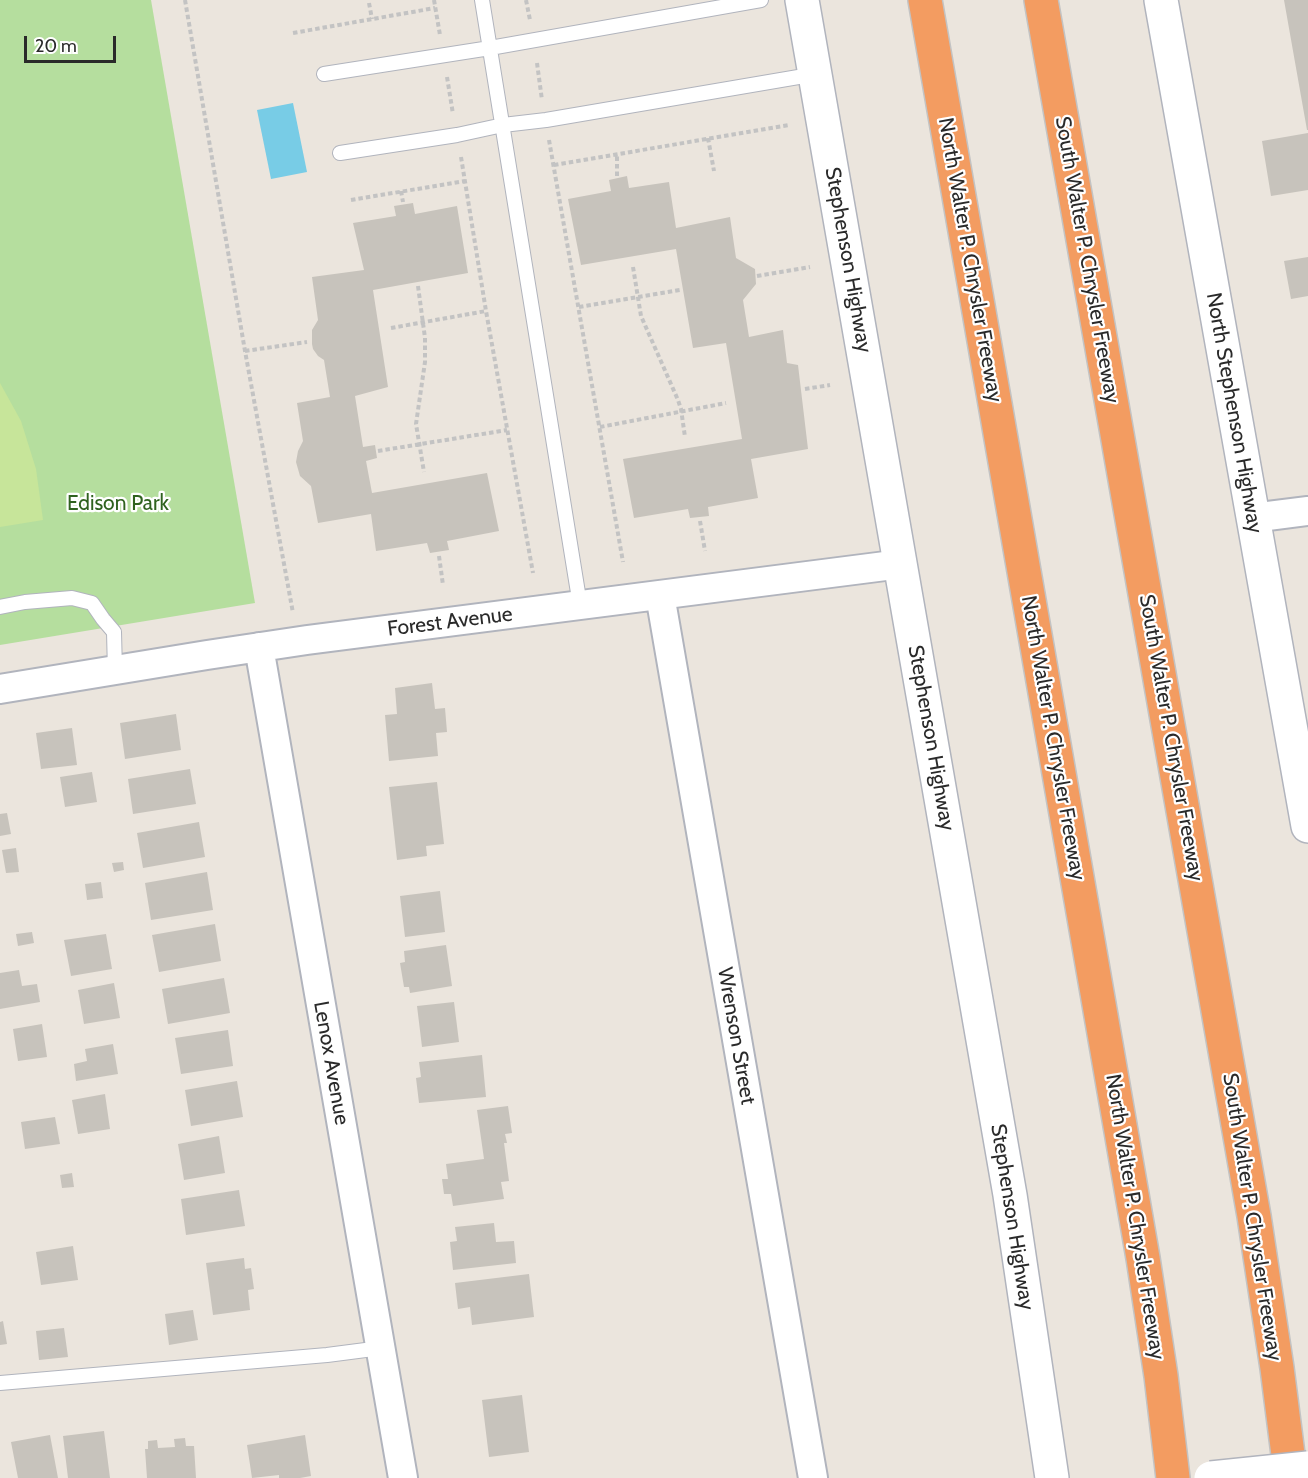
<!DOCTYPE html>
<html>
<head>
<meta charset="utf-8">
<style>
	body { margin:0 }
	#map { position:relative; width:1308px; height:1478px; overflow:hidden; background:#ebe5dd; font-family:Cabin,sans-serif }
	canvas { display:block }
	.scale { position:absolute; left:24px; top:36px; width:92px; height:27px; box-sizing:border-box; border:3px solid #2a2a2a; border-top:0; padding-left:8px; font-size:18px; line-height:21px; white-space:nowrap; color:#2a2a2a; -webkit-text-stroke:4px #fff; paint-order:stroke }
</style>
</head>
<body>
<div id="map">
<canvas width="1308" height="1478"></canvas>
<div class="scale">20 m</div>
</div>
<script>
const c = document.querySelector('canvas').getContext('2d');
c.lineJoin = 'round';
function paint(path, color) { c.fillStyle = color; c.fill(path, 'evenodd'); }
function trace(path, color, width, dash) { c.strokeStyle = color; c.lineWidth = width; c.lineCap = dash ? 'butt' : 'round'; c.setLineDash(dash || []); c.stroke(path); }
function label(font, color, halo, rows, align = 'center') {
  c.font = font + ' Cabin,sans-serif'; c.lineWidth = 4.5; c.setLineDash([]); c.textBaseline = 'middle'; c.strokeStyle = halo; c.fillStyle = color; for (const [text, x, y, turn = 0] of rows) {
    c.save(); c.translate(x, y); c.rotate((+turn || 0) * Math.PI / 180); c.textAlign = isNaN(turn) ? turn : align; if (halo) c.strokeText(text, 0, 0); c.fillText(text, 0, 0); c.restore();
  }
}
const green = new Path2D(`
	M0,0H151L255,603L0,645Z`);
const pitch = new Path2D(`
	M0,383L21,421L36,469L43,520L0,527Z`);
const water = new Path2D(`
	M293,103L307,172L271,179L257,110Z`);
const building = new Path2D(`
	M1284,0H1308V130H1307Z
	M1308,133V190L1271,196L1262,141Z
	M627,176L629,188L669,182L676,228L730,217L736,258L755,269L756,284L743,300L749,337L783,330L787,363L798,365L808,449L751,459L758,498L708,507L709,516L690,518L688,509L634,518L623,459L742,439L726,343L693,348L676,249L581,265L568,199L611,191L609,180Z
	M413,203L415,214L457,206L468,273L373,290L388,387L355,396L363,447L375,445L377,458L366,461L372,493L487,473L499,531L447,541L449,550L430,553L427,543L376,551L371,514L318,523L311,486L300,476L296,462L298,451L303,441L297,403L330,397L324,360L318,356L313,349L312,344V330L318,320L312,277L364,270L353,223L396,216L394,206Z
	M1308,257V296L1291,299L1284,261Z
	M432,683L435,709L445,708L447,732L436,733L438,756L389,761L385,715L397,714L395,688Z
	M176,714L181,750L125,759L120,723Z
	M72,728L77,765L41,769L36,733Z
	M190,769L196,804L133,814L128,779Z
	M92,772L97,802L65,807L60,777Z
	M437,782L444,844L426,846L427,856L397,860L389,787Z
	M7,813L11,834L0,836V814Z
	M199,822L205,857L143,868L137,833Z
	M16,848L19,872L6,873L2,850Z
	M123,862L124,870L114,872L112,863Z
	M207,872L213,910L151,920L145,883Z
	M101,882L103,898L87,900L85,884Z
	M440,891L445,932L405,937L400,896Z
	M215,924L221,961L159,972L152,935Z
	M32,932L34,943L18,946L16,934Z
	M106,934L112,969L71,976L64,940Z
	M446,945L452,986L410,993L409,987H404L400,963L405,962L404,951Z
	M19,970L22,986L37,984L40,1002L0,1009V973Z
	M224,978L230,1013L168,1024L162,989Z
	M114,983L120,1018L84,1024L78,990Z
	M454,1002L459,1042L422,1047L417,1006Z
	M42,1024L47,1057L18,1061L13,1029Z
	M228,1030L233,1066L181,1074L175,1038Z
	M113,1044L118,1074L76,1081L74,1064L87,1061L85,1049Z
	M482,1055L486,1097L419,1103L416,1078L421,1077L419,1062Z
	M237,1081L243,1117L191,1126L185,1090Z
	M105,1094L110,1129L78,1134L72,1100Z
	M508,1106L512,1133L505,1134L507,1143H504L509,1181L501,1182L504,1199L453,1206L451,1194H444L442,1179H448L446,1164L484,1159L477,1110Z
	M55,1117L60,1144L25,1149L21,1122Z
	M219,1136L225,1173L184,1180L178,1144Z
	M72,1173L74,1187L62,1188L60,1175Z
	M239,1190L245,1226L186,1235L181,1199Z
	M494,1223L496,1242L514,1241L516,1263L453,1270L450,1242L457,1241L455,1227Z
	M73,1246L78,1280L41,1285L36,1252Z
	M244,1258L245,1269L251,1268L254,1289L248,1290L250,1310L213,1315L206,1263Z
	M529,1274L534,1317L472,1325L470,1307L458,1309L455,1283Z
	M193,1310L198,1340L169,1345L165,1314Z
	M3,1321L7,1344L0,1345V1322Z
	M64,1328L68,1357L39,1360L36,1331Z
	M522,1395L529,1452L489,1457L482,1400Z
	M104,1431L110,1478H68L63,1436Z
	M50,1435L58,1478H18L11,1442Z
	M305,1435L311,1476L300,1478H279V1475L252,1478L247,1445Z
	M185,1438L186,1446H194L196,1478H147L145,1449H148V1441L157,1440L158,1448L175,1447L174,1439Z`);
const path = new Path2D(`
	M185,0L245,351L293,613
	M434,0L440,35
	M526,0L530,20
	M369,3L372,19
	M293,33L435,8
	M537,63L542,100
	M447,77L453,114
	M708,138L714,171
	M549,140L623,562
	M461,157L486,311L533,573
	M554,165L789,125
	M617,176V154
	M401,191L403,202
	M351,200L465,181
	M633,267L641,316L678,400L681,409L685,437
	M757,276L810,267
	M418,286L425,338V362L416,424L424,472
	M579,307L680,290
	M391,328L486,311
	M245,351L307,342
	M805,389L830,385
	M600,427L726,403
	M378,451L507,430
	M700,521L705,551
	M439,556L443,585`);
const lane = new Path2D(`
	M482,0L580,605
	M324,74L490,48L761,0
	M340,153L457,135L503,125L546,120L816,74
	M0,607L25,602L72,598L92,603L103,619L114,632L115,671
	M0,1383L327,1355L381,1348`);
const street = new Path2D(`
	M1252,518L1308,511
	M660,595L813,1478
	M259,647L403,1478
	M0,689L207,655L307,640L901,564`);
const secondary = new Path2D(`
	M802,0L1010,1195L1052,1478
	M1161,0L1308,826`);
const highway = new Path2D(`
	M925,0L1143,1258L1161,1376L1173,1478
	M1041,0L1254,1216L1277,1368L1291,1478`);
const secondaryBridge = new Path2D(`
	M1211,1478L1308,1468`);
const streetNames = [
	["Stephenson Highway",848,260,80],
	["North Walter P. Chrysler Freeway",970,260,80],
	["South Walter P. Chrysler Freeway",1087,260,80],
	["North Stephenson Highway",1234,413,80],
	["Forest Avenue",450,622,-7],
	["Stephenson Highway",931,738,80],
	["North Walter P. Chrysler Freeway",1053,738,80],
	["South Walter P. Chrysler Freeway",1171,738,80],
	["Wrenson Street",736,1036,80],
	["Lenox Avenue",331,1063,80],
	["Stephenson Highway",1012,1217,81],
	["North Walter P. Chrysler Freeway",1135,1217,81],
	["South Walter P. Chrysler Freeway",1252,1217,81]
];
const parkNames = [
	["Edison Park",118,504]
];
paint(green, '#b5de9e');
paint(pitch, '#c7e59a');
paint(water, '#78cce6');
paint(building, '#c7c3bc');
trace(lane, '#b1b4bd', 16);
trace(street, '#b1b4bd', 32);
trace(secondary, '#b1b4bd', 36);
trace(highway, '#c3c3c3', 36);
trace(path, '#c3c3c3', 4, [4.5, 3]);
trace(lane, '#fff', 14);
trace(street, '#fff', 28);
trace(secondary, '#fff', 33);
trace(highway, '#f39c61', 33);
trace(secondaryBridge, '#b1b4bd', 36, []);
trace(secondaryBridge, '#fff', 33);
label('21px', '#2a2a2a', '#fff', streetNames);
label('21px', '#2f621f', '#fff', parkNames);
</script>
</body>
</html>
